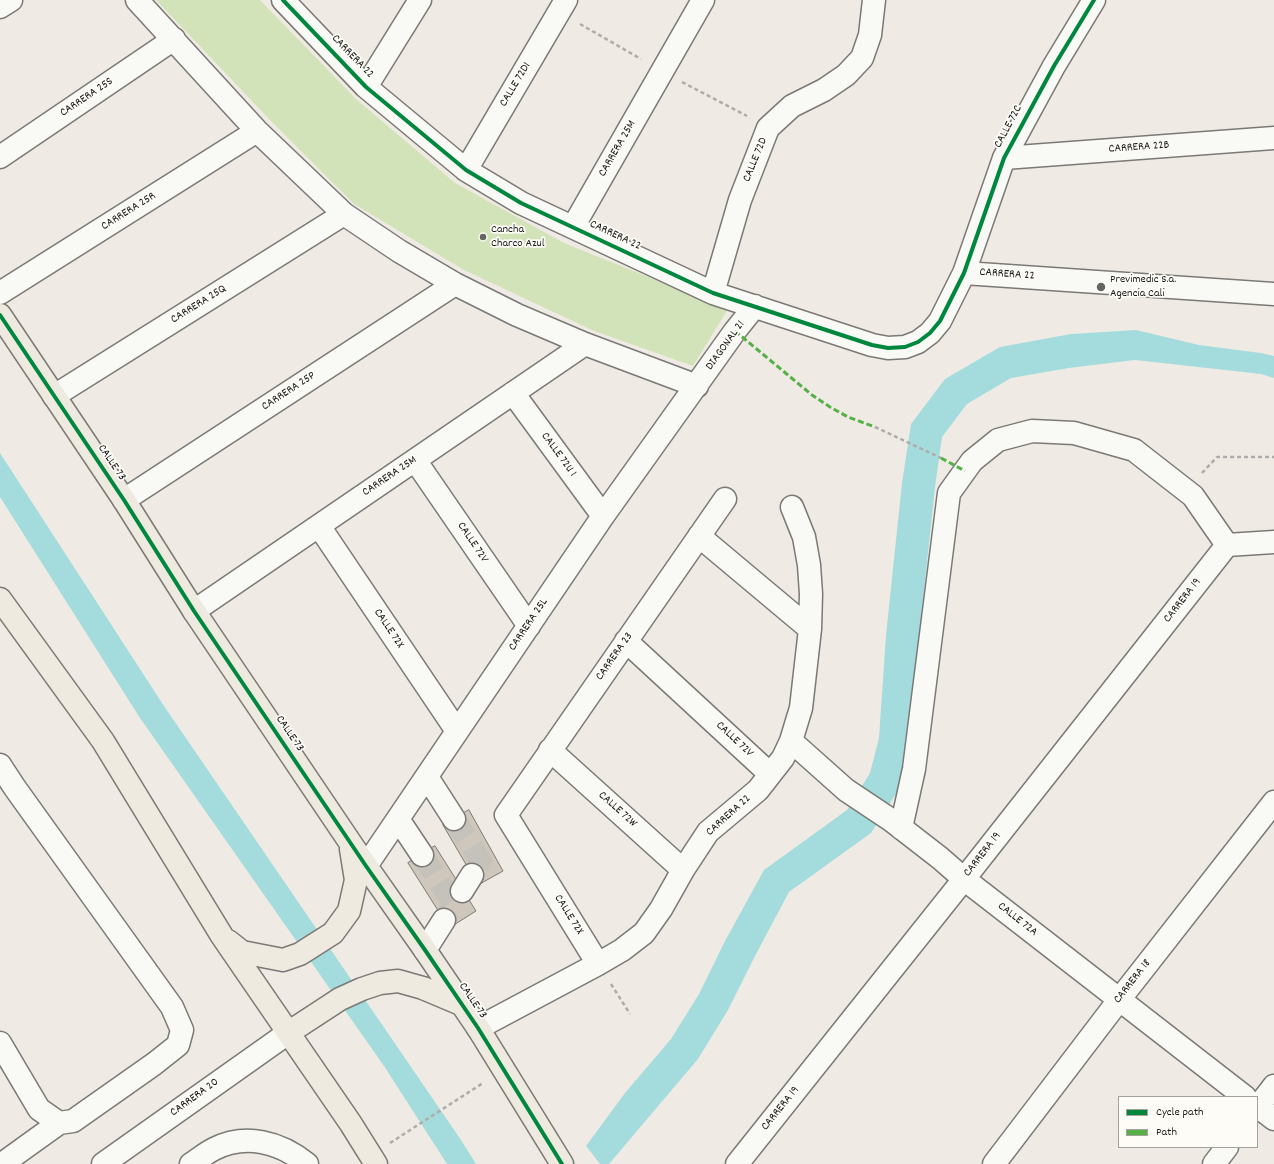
<!DOCTYPE html>
<html>
<head>
<meta charset="utf-8">
<style>
	body { margin:0 }
	#map { position:relative; width:1274px; height:1164px; overflow:hidden; background:#efebe4; font-family:Dekko,sans-serif }
	canvas { display:block }
	.legend { position:absolute; left:1118px; top:1096px; width:140px; height:52px; box-sizing:border-box; background:#fdfcf7; border:1px solid #a3a29f; margin:0; padding:5px 7px; list-style:none; font-size:12px; color:#1c1c1c }
	.legend li { display:flex; align-items:center; gap:8px; height:20px }
	.legend b { width:20px; border:1px solid #a3a29f }
</style>
</head>
<body>
<div id="map">
<canvas width="1274" height="1164"></canvas>
<ul class="legend">
<li><b style="height:5px;background:#00873e"></b>Cycle path</li>
<li><b style="height:5px;background:#55b145"></b>Path</li>
</ul>
</div>
<script>
const c = document.querySelector('canvas').getContext('2d');
c.lineJoin = 'round';
function paint(path, color) { c.fillStyle = color; c.fill(path, 'evenodd'); }
function trace(path, color, width, dash) { c.strokeStyle = color; c.lineWidth = width; c.lineCap = dash ? 'butt' : 'round'; c.setLineDash(dash || []); c.stroke(path); }
function label(font, color, halo, rows, align = 'center') {
  c.font = font + ' Dekko,sans-serif'; c.lineWidth = 3.5; c.setLineDash([]); c.textBaseline = 'middle'; c.strokeStyle = halo; c.fillStyle = color; for (const [text, x, y, turn = 0] of rows) {
    c.save(); c.translate(x, y); c.rotate((+turn || 0) * Math.PI / 180); c.textAlign = isNaN(turn) ? turn : align; if (halo) c.strokeText(text, 0, 0); c.fillText(text, 0, 0); c.restore();
  }
}
const green = new Path2D(`
	M156,0H260L356,99L455,183L564,243L728,309L693,366L594,331L464,270L354,204L270,120Z`);
const water = new Path2D(`
	M1136,330L1199,345L1261,353L1274,356V378L1261,374L1135,360L1069,368L1011,378L967,404L942,437L935,487L919,638L912,743L901,786L871,833L789,892L755,956L728,1010L698,1059L609,1164H600L586,1146L625,1093L671,1039L699,994L725,941L764,870L847,810L870,773L879,738L886,635L902,483L911,424L945,379L1000,347L1071,334Z
	M0,453L164,706L461,1140L476,1164H447L384,1066L140,718L0,497Z`);
const building = new Path2D(`
	M469,810L503,871L478,885L443,825Z
	M435,846L476,911L449,928L408,863Z`);
const minorTunnel = new Path2D(`
	M454,819L481,861L472,875
	M422,855L454,904L444,920`);
const path = new Path2D(`
	M580,24L641,59
	M682,82L747,116
	M875,427L941,458
	M1202,473L1217,457H1274
	M611,984L630,1014
	M390,1143L483,1083`);
const minor = new Path2D(`
	M137,0L257,131L344,214L399,251L455,284L517,315L585,344L697,386
	M283,0L366,87L466,170L521,203L713,293L872,345L888,348L905,347L918,342L930,333L940,321L964,273L1004,158L1054,66L1094,0
	M0,7L11,0
	M366,87L420,0
	M0,157L174,39
	M1004,158L1274,138
	M466,170L566,0
	M573,227L703,0
	M964,273L1274,294
	M0,293L257,131
	M713,293L740,200L768,128L792,106L824,90L846,75L862,58L870,35L874,0
	M513,393L603,516
	M54,396L344,214
	M415,460L529,626
	M124,500L455,284
	M319,526L457,731
	M699,536L810,629
	M1227,545L1274,542
	M194,611L585,344
	M626,641L770,774
	M791,741L846,790L891,820L940,858L964,879L1245,1097
	M550,750L683,870
	M0,765L15,788L172,1007L182,1030L178,1045L154,1064L73,1121L59,1123L39,1109L0,1043
	M427,777L454,819
	M398,819L422,855
	M901,828L914,769L949,493L972,461L998,440L1032,431L1074,433L1134,450L1193,496L1227,545
	M366,866L603,516L735,331L755,306
	M462,891L472,875
	M425,950L444,920
	M598,964L506,815L725,499
	M478,1028L598,964L622,950L644,933L661,909L683,870L708,832L758,790L783,758L791,741L801,708L810,629L811,594L809,565L804,537L792,507
	M1257,1106L1274,1119
	M1257,1108L1274,1086
	M2,1164L59,1123
	M103,1164L288,1033
	M191,1164C199,1159 206,1153 214,1149C246,1133 280,1142 307,1164
	M737,1164L964,879L1227,545
	M994,1164L1119,1000L1274,802
	M1214,1164L1227,1147`);
const major = new Path2D(`
	M0,315L124,500L194,611L366,866L425,950L478,1028L562,1164
	M0,599L103,741L222,936L351,1124L376,1164
	M228,941L242,952L283,960L300,954L333,933L349,911L356,880L351,849
	M288,1033L340,999L362,989L380,983L398,981L423,988L461,1004`);
const quiet = new Path2D(`
	M735,331L812,395L830,407L848,417L875,427
	M941,458L965,471`);
const cycleway = new Path2D(`
	M283,0L366,87L466,170L521,203L713,293L872,345L888,348L905,347L918,342L930,333L940,321L964,273L1004,158L1054,66L1094,0
	M0,315L124,500L194,611L366,866L425,950L478,1028L562,1164`);
const markers = [
	[483,237,4,"#666462"],
	[1101,287,5,"#666462"]
];
const streetNames = [
	["CARRERA 22",352,57,46],
	["CALLE 72D1",516,85,-59],
	["CARRERA 25S",87,98,-34],
	["CALLE 72C",1009,127,-62],
	["CARRERA 22B",1139,148,-4],
	["CARRERA 25M",618,149,-60],
	["CALLE 72D",756,160,-68],
	["CARRERA 25R",129,212,-32],
	["CARRERA 22",615,236,25],
	["CARRERA 22",1007,275,4],
	["CARRERA 25Q",199,305,-32],
	["DIAGONAL 21",726,346,-54],
	["CARRERA 25P",289,392,-33],
	["CALLE 72U 1",558,455,54],
	["CALLE 73",111,463,56],
	["CARRERA 25M",390,477,-34],
	["CALLE 72V",472,543,56],
	["CARRERA 19",1183,601,-52],
	["CARRERA 25L",529,625,-56],
	["CALLE 72X",388,629,56],
	["CARRERA 23",615,657,-55],
	["CALLE 73",289,734,56],
	["CALLE 72V",734,740,43],
	["CALLE 72W",617,810,42],
	["CARRERA 22",729,816,-42],
	["CARRERA 19",983,855,-52],
	["CALLE 72X",568,915,58],
	["CALLE 72A",1017,920,38],
	["CARRERA 18",1133,982,-52],
	["CALLE 73",472,1001,56],
	["CARRERA 20",195,1098,-36],
	["CARRERA 19",781,1109,-51]
];
const poiNames = [
	["Cancha",491,230],
	["Charco Azul",491,244],
	["Previmedic S.a.",1110,280],
	["Agencia Cali",1110,294]
];
paint(green, '#d2e3b9');
paint(water, '#a4dcde');
paint(building, '#cfc7bb');
trace(building, '#7b7976', 1);
trace(minorTunnel, '#c5c2bc', 22, [22, 11]);
trace(minor, '#7b7976', 25);
trace(major, '#7b7976', 25);
trace(path, '#aeacaa', 2.5, [4, 3]);
trace(minor, '#f9f9f6', 22);
trace(major, '#eeeae0', 22);
trace(quiet, '#55b145', 3, [6, 3]);
trace(cycleway, '#00873e', 4);
for (const [x, y, r, color] of markers) { const dot = new Path2D(); dot.arc(x, y, r, 0, 2 * Math.PI); c.fillStyle = color; c.fill(dot); trace(dot, '#fdfcf7', 1.5); }
label('12px', '#1c1c1c', '#fdfcf7', streetNames);
label('12px', '#1c1c1c', '#fdfcf7', poiNames, 'left');
</script>
</body>
</html>
